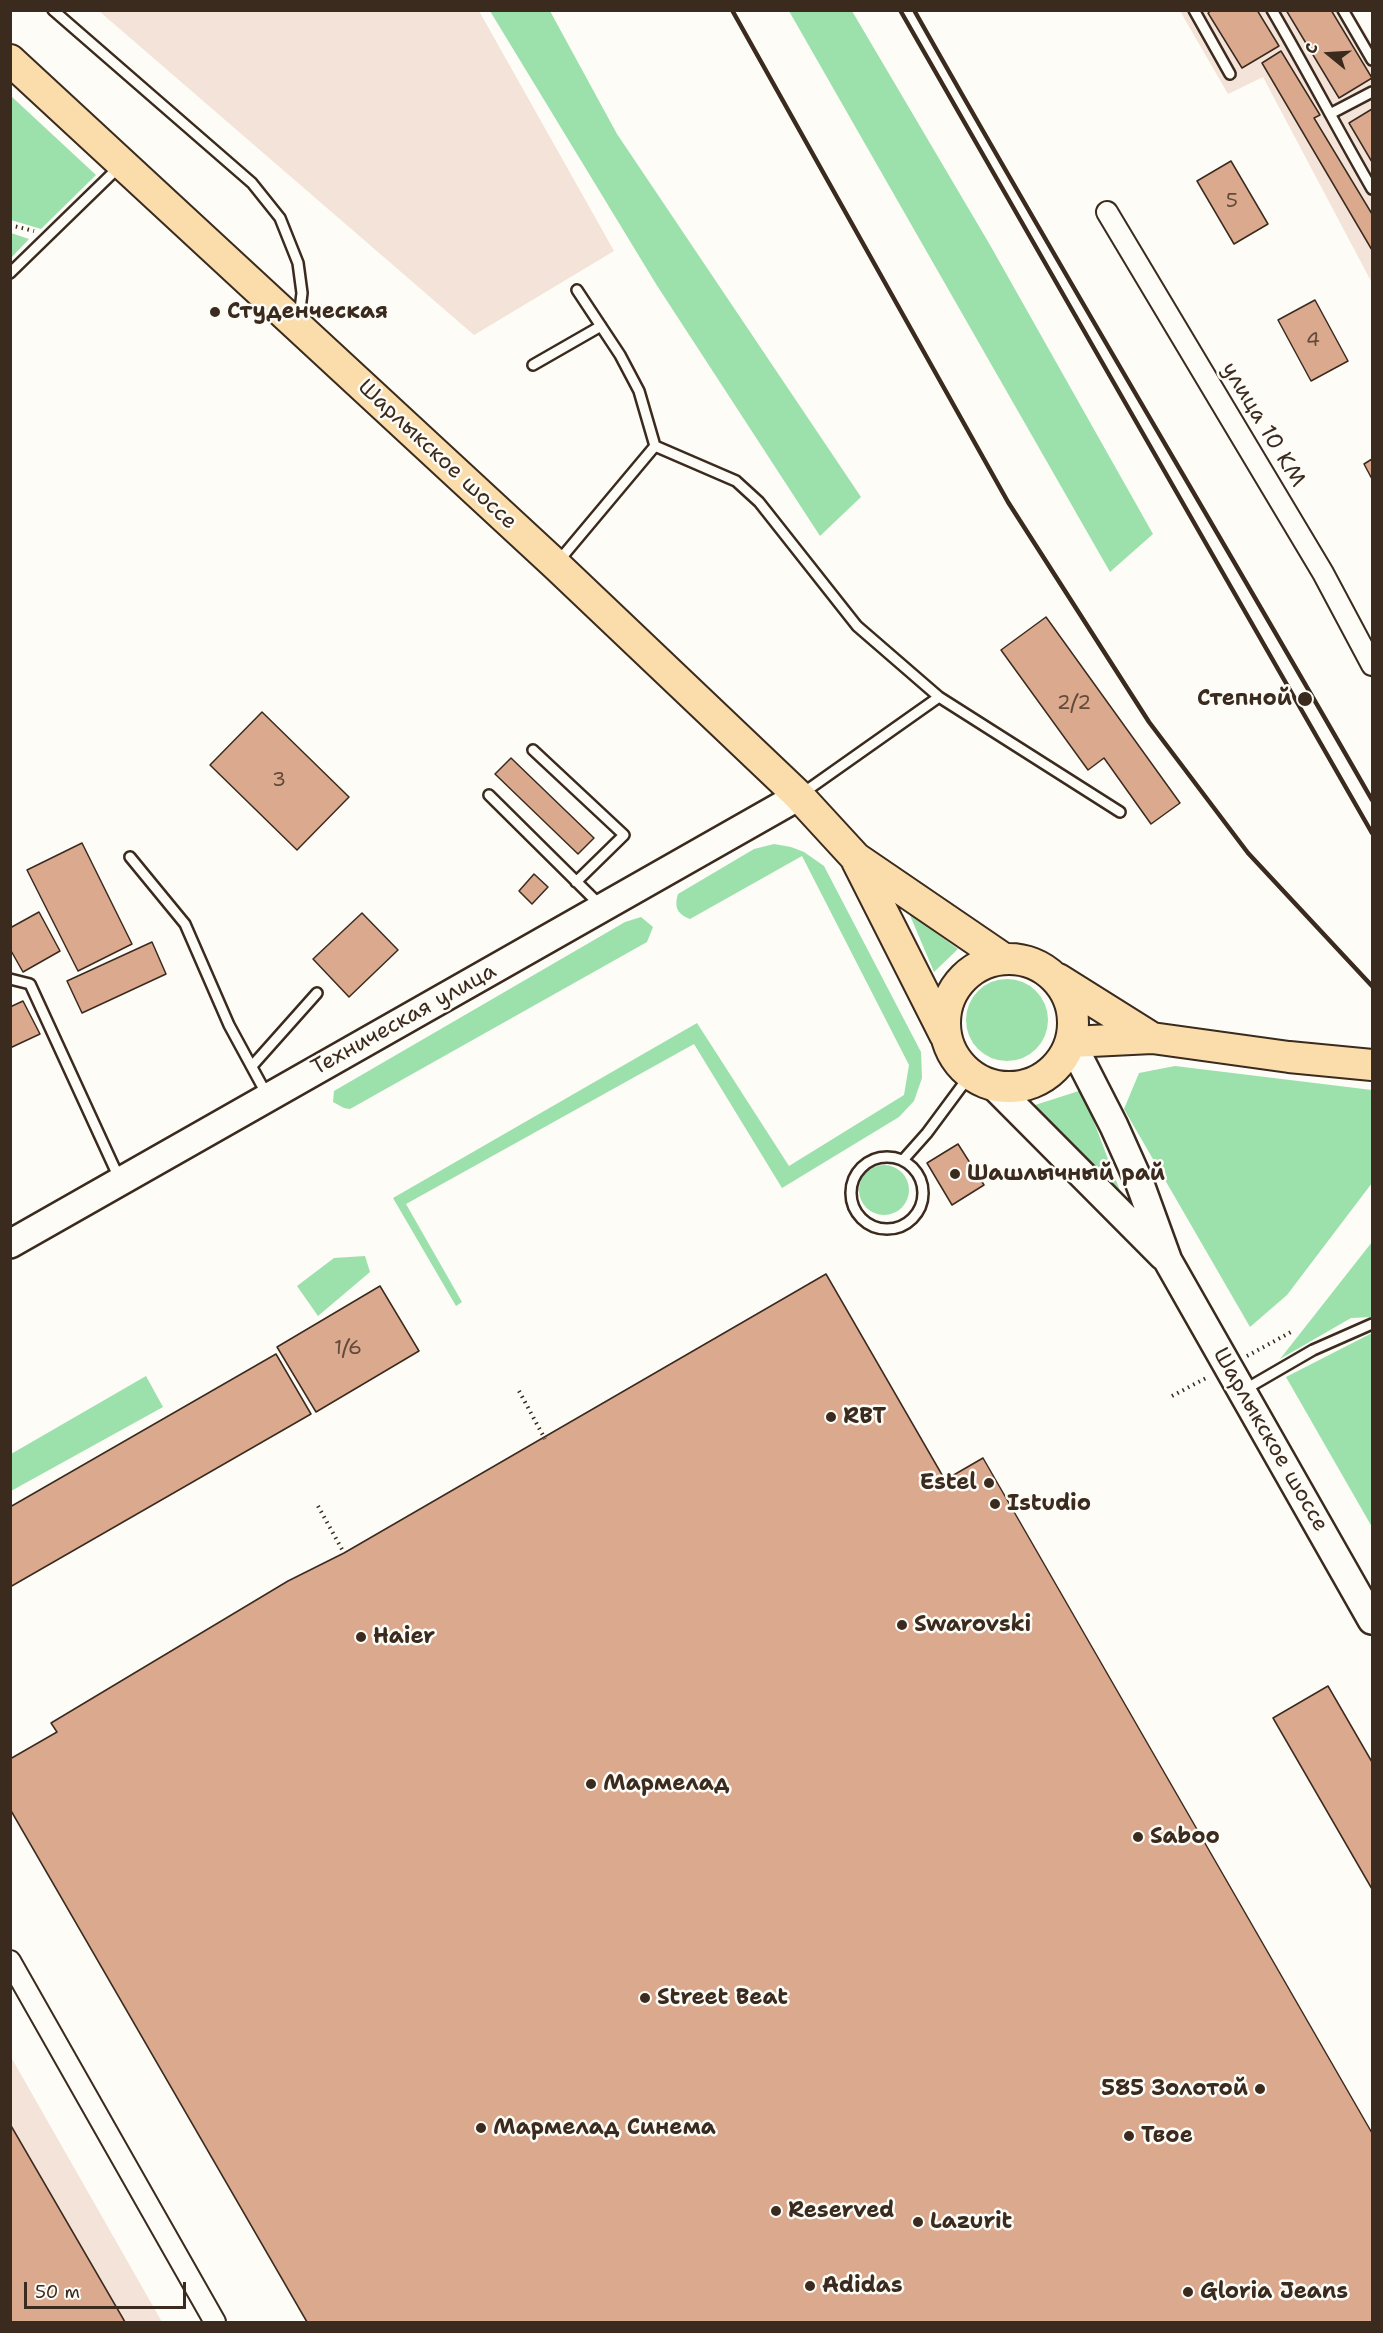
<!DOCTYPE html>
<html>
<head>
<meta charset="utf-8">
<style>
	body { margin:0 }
	#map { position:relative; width:1383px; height:2333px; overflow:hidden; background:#fdfcf7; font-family:"Shantell Sans",sans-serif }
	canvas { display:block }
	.frame { position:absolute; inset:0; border:12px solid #3b2a1e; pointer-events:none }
	.north { position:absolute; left:1299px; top:24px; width:60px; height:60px; -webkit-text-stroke:4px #fdfcf7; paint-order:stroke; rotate:288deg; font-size:16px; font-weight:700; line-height:24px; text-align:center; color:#3b2a1e }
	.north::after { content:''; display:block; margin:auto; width:21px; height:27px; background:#3b2a1e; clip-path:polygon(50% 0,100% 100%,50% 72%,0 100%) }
	.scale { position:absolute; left:24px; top:2282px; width:162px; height:27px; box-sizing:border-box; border:3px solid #3b2a1e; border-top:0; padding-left:8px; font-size:18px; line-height:21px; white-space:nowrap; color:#3b2a1e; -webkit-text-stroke:4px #fdfcf7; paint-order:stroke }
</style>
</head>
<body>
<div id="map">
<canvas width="1383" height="2333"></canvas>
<div class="frame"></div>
<div class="north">С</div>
<div class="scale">50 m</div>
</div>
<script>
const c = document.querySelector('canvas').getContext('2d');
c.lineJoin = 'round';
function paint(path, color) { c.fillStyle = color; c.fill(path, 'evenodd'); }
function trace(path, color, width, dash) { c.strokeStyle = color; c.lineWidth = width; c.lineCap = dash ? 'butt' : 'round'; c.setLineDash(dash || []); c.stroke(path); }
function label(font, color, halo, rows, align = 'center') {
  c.font = font + ' "Shantell Sans",sans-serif'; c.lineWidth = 5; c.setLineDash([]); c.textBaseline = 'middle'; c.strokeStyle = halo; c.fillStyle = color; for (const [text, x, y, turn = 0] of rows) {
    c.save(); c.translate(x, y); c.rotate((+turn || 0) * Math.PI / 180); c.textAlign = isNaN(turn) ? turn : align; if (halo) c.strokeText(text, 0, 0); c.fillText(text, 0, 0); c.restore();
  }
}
const built = new Path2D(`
	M99,11H479L614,251L474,335Z
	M1180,11H1352L1372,44V283L1263,77L1228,94Z
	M11,2057L162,2322H11Z`);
const green = new Path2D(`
	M490,11H550L617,134L861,497L820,536L656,284Z
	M789,11H852L990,245L1153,534L1110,572Z
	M11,96L96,175L41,229L11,220Z
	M11,233L29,239L11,258L10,233Z
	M774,844L791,847L804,852L824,866L921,1052L922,1078L914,1101L899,1117L782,1188L694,1044L406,1204L462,1302L456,1306L393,1198L697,1023L789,1166L904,1095L909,1065L802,856L690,919C677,914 674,907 678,894L754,849Z
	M909,913L958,949L934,972Z
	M641,917L653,927L647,942L350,1109L344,1108L333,1102L334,1091L625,922Z
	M966 1020a41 41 0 1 1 82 0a41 41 0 1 1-82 0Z
	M1175,1066L1372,1090V1183L1287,1295L1250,1327L1124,1109L1139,1073Z
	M1082,1090L1120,1191L1032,1106Z
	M859 1190a25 25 0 1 1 50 0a25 25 0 1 1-50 0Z
	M1372,1242V1317L1351,1318L1280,1359Z
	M365,1256L370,1272L318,1316L297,1286L334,1258Z
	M1372,1333V1527L1286,1377Z
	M146,1376L163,1407L11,1491V1454Z`);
const building = new Path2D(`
	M1212,10H1257L1279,46L1242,68L1208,13Z
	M1286,10H1331L1372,78L1339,98Z
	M1281,51L1320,115L1314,118L1372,214V250L1262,63Z
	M1372,109V162L1349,123Z
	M1231,161L1268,224L1234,244L1197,181Z
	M1315,300L1348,361L1311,381L1278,320Z
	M1372,459V479L1364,464Z
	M1046,617L1180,803L1151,824L1104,758L1088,770L1001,650Z
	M262,712L349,797L297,850L210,765Z
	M511,758L594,838L578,854L495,774Z
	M82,843L132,944L78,971L27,870Z
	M534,874L548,887L532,904L519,891Z
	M39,912L60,951L23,972L10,949V928Z
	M362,913L398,950L349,997L313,959Z
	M152,942L166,974L82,1013L67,981Z
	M23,1001L40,1034L10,1048V1007Z
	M958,1144L984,1185L952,1205L927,1163Z
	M826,1274L945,1480L983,1458L1372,2133V2322H307L10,1809V1759L57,1732L51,1723L288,1581L344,1553Z
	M380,1286L419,1351L316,1412L277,1347Z
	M276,1354L311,1414L10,1587V1507Z
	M1328,1686L1372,1762V1889L1273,1718Z
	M10,2124L125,2322H10Z`);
const path = new Path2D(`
	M10,225L34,231
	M1247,1356L1291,1332
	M519,1391L545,1439
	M1172,1396L1208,1377
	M318,1506L344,1553`);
const lane = new Path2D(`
	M53,10L252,183L280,218L298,263L302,293L299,318
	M1194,10L1230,74
	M1272,10C1307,70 1338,130 1372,189
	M1343,10L1372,60
	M1330,114L1372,92
	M10,273L120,166
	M533,365L601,326
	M655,446L736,481L759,502L857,626L939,697L1120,812
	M557,563L655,446L639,391L620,355L577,290
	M533,750L624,835L576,882
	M803,793L939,697
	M489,795L601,906
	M130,857L185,924L229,1025L267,1095
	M10,979L30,984L120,1180
	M252,1066L317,993
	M851 1193a36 36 0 1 1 72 0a36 36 0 1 1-72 0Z
	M903,1160L927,1133L970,1075
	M1244,1390L1313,1350L1372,1324`);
const street = new Path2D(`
	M1107,212L1323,573L1372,665
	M10,1961L215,2322`);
const secondary = new Path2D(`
	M1071,1042L1114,1126L1140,1184L1168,1261L1372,1620
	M994,1086L1163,1256
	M10,1244L799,796`);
const primary = new Path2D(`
	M10,60L556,565L799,796L856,858L1004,959
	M857,861L945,1035
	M945 1023a64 64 0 1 1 128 0a64 64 0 1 1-128 0Z
	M1058,979L1152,1038
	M1071,1042L1152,1038L1289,1057L1372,1065`);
const rail = new Path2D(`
	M732,10L1008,502L1149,722L1248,853L1372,986
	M900,10L1372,833
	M914,10C1064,276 1221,536 1372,800`);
const markers = [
	[215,312,6,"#3b2a1e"],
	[1305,699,8,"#3b2a1e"],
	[955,1174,6,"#3b2a1e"],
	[831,1417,6,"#3b2a1e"],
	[989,1483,6,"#3b2a1e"],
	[995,1504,6,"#3b2a1e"],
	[902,1625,6,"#3b2a1e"],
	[361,1637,6,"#3b2a1e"],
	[591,1784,6,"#3b2a1e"],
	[1138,1837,6,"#3b2a1e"],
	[645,1998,6,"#3b2a1e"],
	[1260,2089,6,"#3b2a1e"],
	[481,2128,6,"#3b2a1e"],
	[1129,2136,6,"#3b2a1e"],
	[776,2211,6,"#3b2a1e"],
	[918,2222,6,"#3b2a1e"],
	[810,2286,6,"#3b2a1e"],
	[1188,2292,6,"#3b2a1e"]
];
const numberNames = [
	["5",1232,202],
	["4",1313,341],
	["2/2",1074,704],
	["3",279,781],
	["1/6",348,1349]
];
const poiNames = [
	["Студенческая",227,312],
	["Степной",1292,699,"right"],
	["Шашлычный рай",967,1174],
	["RBT",843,1417],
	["Estel",977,1483,"right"],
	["Istudio",1007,1504],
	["Swarovski",914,1625],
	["Haier",373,1637],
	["Мармелад",603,1784],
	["Saboo",1150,1837],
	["Street Beat",657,1998],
	["585 Золотой",1248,2089,"right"],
	["Мармелад Синема",493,2128],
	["Твое",1141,2136],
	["Reserved",788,2211],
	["Lazurit",930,2222],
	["Adidas",822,2286],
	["Gloria Jeans",1200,2292]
];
const streetNames = [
	["улица 10 КМ",1263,425,59],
	["Шарлыкское шоссе",437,455,43],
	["Техническая улица",404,1020,-29],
	["Шарлыкское шоссе",1270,1440,60]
];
paint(built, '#f3e3d8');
paint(green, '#9ce0ac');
paint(building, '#dba98e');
trace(building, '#3b2a1e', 1.5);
trace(lane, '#3b2a1e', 14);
trace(street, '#3b2a1e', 24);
trace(secondary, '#3b2a1e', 32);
trace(primary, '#3b2a1e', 34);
trace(path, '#3b2a1e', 4, [1.5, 4.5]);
trace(lane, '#fdfcf7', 9);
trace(street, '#fdfcf7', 20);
trace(secondary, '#fdfcf7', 27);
trace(primary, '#faddab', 30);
trace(rail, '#3b2a1e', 4.5);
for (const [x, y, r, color] of markers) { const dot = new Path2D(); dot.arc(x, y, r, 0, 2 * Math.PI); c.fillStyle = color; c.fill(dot); trace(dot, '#fdfcf7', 2); }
label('20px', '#634a3a', null, numberNames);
label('bold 22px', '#3b2a1e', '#fdfcf7', poiNames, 'left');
label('22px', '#3b2a1e', '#fdfcf7', streetNames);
</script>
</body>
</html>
